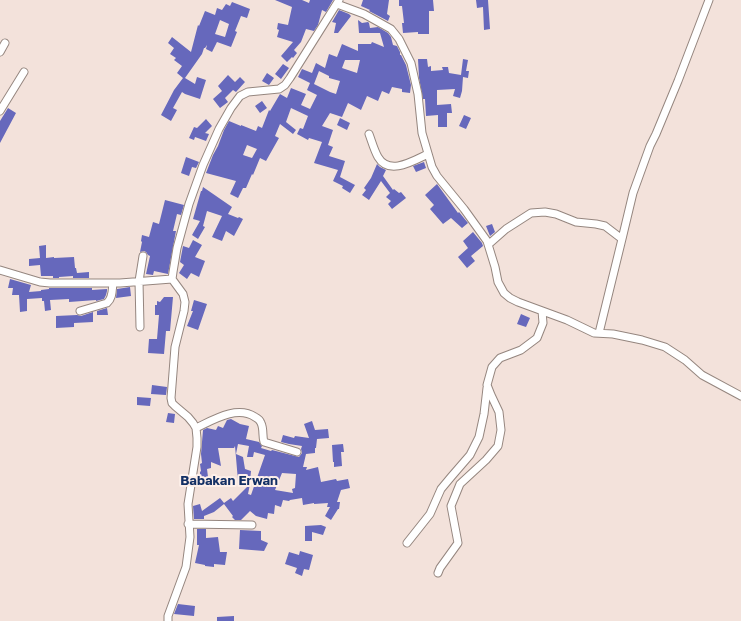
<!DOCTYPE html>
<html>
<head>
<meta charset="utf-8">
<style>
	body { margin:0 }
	canvas { display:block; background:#f3e2db }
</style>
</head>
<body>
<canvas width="741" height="621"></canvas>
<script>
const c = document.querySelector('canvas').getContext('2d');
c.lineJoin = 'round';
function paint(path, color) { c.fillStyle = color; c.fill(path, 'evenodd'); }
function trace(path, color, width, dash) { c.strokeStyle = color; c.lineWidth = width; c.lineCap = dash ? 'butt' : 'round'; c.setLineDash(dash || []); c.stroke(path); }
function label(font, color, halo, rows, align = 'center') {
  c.font = font + ' "Golos Text",sans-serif'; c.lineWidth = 4; c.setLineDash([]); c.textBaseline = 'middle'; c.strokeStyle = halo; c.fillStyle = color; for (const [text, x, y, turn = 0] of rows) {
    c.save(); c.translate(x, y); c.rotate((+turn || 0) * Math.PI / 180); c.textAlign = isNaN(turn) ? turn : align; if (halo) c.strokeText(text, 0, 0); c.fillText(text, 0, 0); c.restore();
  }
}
const building = new Path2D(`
	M275,0H302L309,3L310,0H333L326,12L322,10L318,25L314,31L306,29L301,42L294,50L297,53L293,58L292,57L287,62L281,56L293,42L277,37L279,30L277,29L278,23L288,25L292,7Z
	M363,0H389L387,14L390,16L388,21L369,11L370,10L361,6Z
	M399,0H433L434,11H429V34H418V32L403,33L402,23H404L402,6H399Z
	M476,0H488L490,29L484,30L483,7L477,8Z
	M232,2L250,9L247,18L241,16L235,31L237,32L231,47L217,42L212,52L206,49L207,45L205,48H204L202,54L185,78L195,84L197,77L206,80L200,99L185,94L182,92L173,108L177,110L171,121L161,115L174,90L183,78L177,73L182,66L174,60L176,58L170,54L174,48L168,43L172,37L191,52L198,25L199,26L205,11L215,15L217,8L222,10L226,4L230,6ZM220,20L229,24L225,37L215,34Z
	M339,10L349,14L351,16L338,33H334L336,23L332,22Z
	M358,20L362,23L368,22L369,23L370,28L378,27L388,33L391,37L393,45L397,46L400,52V55H401L406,65L411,85L410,93L402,92V89L392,87L389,94L382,91L378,101L367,96L361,110L348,103L342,117L330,113L322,126L333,130L328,145L333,147L329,156L345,161L340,177L355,185L350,193L342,188L343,186L333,181L338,170L314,163L322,142L309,138L308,140L297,134L300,128L303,129L308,116L291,108L286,122L296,130L293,134L280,124L275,136L279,138L266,161L260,158L253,175L252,174L246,188H243L238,198L230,194L236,181L206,173L213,155L218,146L224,130L229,121L241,126V125L256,131L258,126L262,128L269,110L270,111L280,94L287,98L291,88L306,94L301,105L310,109L317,95L307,90L310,83L298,77L302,69L312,73L316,63L325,68L329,54L337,57L342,44L358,51V44H371L372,42L384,47L380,33H359ZM345,60H360L357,73L342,68ZM319,71L329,76V78L340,81L336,94L330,92L314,84ZM247,145L257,149L252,158L243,155Z
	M418,59H427L428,67L431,66V71L443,70L442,67H448L449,73L461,75L463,59L468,60L466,71H469L468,78L463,77L462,91L460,98L453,96L455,89L437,90V105L451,104L452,113H447V127H438V115L426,116L425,99H423L419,78Z
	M283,64L289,68L281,79L275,74Z
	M267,73L274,78L269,85L262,81Z
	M228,75L235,82L240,77L245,82L236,92L233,90L225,98L228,102L220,108L213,99L222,91L218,86Z
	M262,101L267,108L260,113L255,106Z
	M8,108L16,113L0,143V121Z
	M464,115L471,118L466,129L459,126Z
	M340,118L350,123L347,130L337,125Z
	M206,119L212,126L205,133L209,134L206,141L195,137L194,140L189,138L194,127L197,128Z
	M186,157L199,162L196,168L192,167L189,176L181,173Z
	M424,162L426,168L416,172L413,166Z
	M377,164L380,167L386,170L383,176L393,190L394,189L399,193L401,192L406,198L392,209L388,204L391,201L386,197L390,193L381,181L369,200L362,195L366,190L364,188L371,178Z
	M437,184L458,213L459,212L468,223L462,228L451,218L443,224L430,209L434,205L425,195Z
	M203,187L232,207L228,214L238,218L239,217L243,219L234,236L226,231L222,241L212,237L222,216L207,211L203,226L205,227L198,239L192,235L200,221L193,219L201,191H202Z
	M165,200L184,205L181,215L177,214L173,231H176L168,274L154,271L153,275L146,274L150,256L148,255L146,252L144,251L140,252L142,242L141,241L142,235L149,237L153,222L159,224Z
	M492,224L495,232L490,236L486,226Z
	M473,232L482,243L483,246L471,256L475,261L467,268L458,257L468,248L463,241Z
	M193,240L202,245L195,257L205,261L199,277L191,273L187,279L179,273L184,265L180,262L183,246L189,248Z
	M46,245V258L54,257V258L74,257L75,268H76L77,273L89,272V278H73V276L59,277V278H53V276H41L40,265L29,266V259L40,258L39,246Z
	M10,279L31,285L29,292L41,291V290L49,289V288H92V290L107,289V291L106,295L104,299L96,301V300L69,302V299L50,300L51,310L45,311L44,301H42V298L27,299V311L20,312L19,295H12L13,288H8Z
	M130,287L131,296L116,298L117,289Z
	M164,297H173L170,331H166L164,354L148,353L149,339H157L159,315H155V305H157V301L160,302Z
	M194,300L207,304L198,330L187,326L193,311H191Z
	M107,308L108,315H97V311Z
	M93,312V322L74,323V327L56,328V316L77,315L81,316Z
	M521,314L530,318L526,327L517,324Z
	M152,385L167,387L166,395L151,394Z
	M137,397L151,398L150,406L137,405Z
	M168,413L175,414L174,423L166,422Z
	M231,419L240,424L249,426L246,439L259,442L262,446L261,448L271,451L272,450L299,457L302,453L301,449L302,446L289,444L281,442L283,435L294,438L295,436L309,438L304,424L312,421L315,430L328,429L329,438L317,439L316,448H315V453L306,454L303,467H307L306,470L318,467L321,482L336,479L337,481L348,479L350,488L341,490L337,502H340L339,509H338L331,520L325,516L330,507H327L328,503L314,504V503L303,505L302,498L290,500L289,501L283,500L281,507L275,505L274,514L268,513L267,519L256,516L250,511L241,520H235L232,517L233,516L224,504L214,512L204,516V519H194L193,506L200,504L202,511L220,498L224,503L231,498L233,501L250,484L248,494L251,495L265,455L254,452L253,457H247L249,446L238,444L236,454L243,457L245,469L251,471L250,481H238L235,446L234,448H218L221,466L211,462V468L207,469L208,477L200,478V472L201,471L200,464L202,463L201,454L203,430L207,428L216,430L218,426L223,428L227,420ZM282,473L296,474L295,488L292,489L293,493L275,490Z
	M343,444L344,452H341L342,466L334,467V462H333L332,445Z
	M321,525L326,527L323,535L312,532V541H305V526Z
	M197,529H206V538L218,537L220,552H227L225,565L214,564V567L205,566V565L195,563L199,545H197Z
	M240,530L261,531V540L268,543L264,551L239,549Z
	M300,551L313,555L309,570L304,569L302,576L295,573L297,568L285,564L289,552L299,555Z
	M178,604L195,606L194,616L174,614Z
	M234,616V621H217V617Z`);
const minor = new Path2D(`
	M337,4L364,14L391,29L399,39L411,63L418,94L422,133L432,167L437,176L464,209L487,241L495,267L498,282L504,293L510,298L518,302L567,320L594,333L613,334L642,340L665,347L685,360L702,375L741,396
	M0,52L5,43
	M0,111L24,72
	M369,134C372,142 374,150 378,157C389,176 413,161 428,154
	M489,244L506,229L531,213L545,212L556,214L576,222L596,224L605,226L622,239L633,193L650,146L656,134L678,81L709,0
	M0,270L40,282L50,283H120L172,279
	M80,311L107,303C113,298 112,290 113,283
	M140,327L139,281L143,256
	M599,333L622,239
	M196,428C213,420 237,405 255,417C257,418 260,420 261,423C264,429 262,436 264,442L297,452
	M188,524L252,525
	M407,543L430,514L441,489L451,477L470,455L479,437L484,414L487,388
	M438,573L440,568L458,543L451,506L460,484L486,460L498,446L501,430L499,412L491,395L487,385L492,367L500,358L521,350L537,338L543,323L542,311
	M168,621V616L186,567L190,537L188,504L197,447V438L196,428L193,423L188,417L175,406L172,403L171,398L175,347L184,311L185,302L183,294L172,279L173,272L177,248L189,204L203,165L219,129L231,108L240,96L248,92L279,89L285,85L290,78L339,0`);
const neighbourhoodNames = [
	["Babakan Erwan",229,481]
];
paint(building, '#6668bc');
trace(minor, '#95867f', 9);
trace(minor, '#fff', 7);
label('bold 13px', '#133065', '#fef0ea', neighbourhoodNames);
</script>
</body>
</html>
